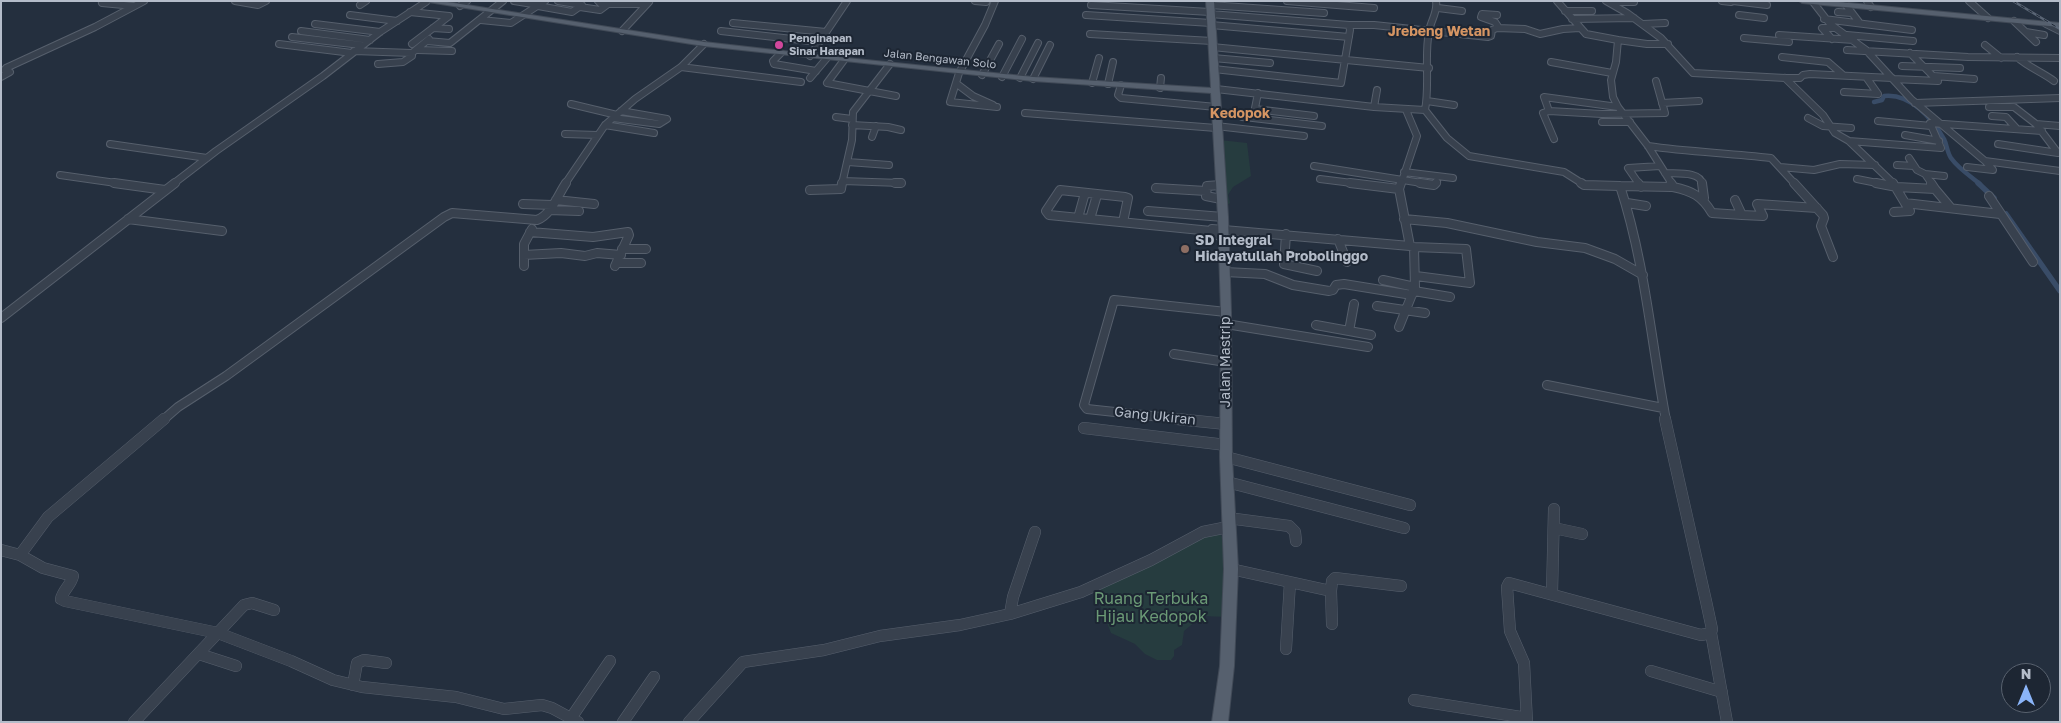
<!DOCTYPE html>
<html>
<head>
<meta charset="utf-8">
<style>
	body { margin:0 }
	#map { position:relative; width:2061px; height:723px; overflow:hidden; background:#242f3e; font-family:"Golos Text",sans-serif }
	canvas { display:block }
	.frame { position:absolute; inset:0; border:2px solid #b4bcc9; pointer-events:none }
	.north { position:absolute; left:2001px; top:663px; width:50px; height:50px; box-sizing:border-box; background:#1d2633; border:1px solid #59626f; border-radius:50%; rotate:0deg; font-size:14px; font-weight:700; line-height:20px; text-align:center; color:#b4bcc9 }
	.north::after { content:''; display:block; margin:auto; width:18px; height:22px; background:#8ab4f8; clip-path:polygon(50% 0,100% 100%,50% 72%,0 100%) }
</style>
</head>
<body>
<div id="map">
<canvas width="2061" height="723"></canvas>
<div class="frame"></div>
<div class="north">N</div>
</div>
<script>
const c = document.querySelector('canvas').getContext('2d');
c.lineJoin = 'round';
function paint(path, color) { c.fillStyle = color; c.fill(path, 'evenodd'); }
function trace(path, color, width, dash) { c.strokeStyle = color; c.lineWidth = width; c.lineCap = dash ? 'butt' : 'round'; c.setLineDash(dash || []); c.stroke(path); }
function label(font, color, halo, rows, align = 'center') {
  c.font = font + ' "Golos Text",sans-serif'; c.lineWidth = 4; c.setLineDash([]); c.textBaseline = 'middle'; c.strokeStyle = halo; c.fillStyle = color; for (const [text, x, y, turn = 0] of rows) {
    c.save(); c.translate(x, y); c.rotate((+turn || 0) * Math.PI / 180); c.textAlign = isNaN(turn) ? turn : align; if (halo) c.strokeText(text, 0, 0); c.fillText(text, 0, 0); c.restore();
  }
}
const green = new Path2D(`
	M1220,140L1247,143L1251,176L1233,187L1228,195L1230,203L1224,207Z
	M1219,533L1223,538L1227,617L1202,616L1184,631L1182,645L1174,650V656L1171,660H1157L1145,654L1135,644L1111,633L1094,590L1197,536Z`);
const canalFar1 = new Path2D(`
	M1874,102L1882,100L1884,96C1910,93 1932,118 1944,139C1947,145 1947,152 1951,158C1958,168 1970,176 1980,184`);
const canal = new Path2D(`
	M1978,183L1994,198
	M2006,214L2060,291`);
const minorFar2 = new Path2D(`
	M105,1L102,3L134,6
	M235,1L258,5L266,1
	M514,1L539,5
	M598,1L601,4H647
	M975,1L986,2
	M995,1L985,25L959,73L950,102L997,107
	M1287,1L1374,8
	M1557,1L1586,34L1618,40
	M1606,1L1627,13L1661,38L1693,73L1785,78H1800L1803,75L1810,74L1892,78
	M1722,1L1731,2
	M1733,1L1767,5
	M1867,1L1871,7
	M1969,1L1988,18
	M1611,2H1634
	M1813,2L1830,24L1866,50L1911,99L1985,161L2060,171
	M360,5L366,1
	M1091,5L1210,12
	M1210,5L1324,13
	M1846,5L1859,22
	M460,6L467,1
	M538,6L572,12L582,5L558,1
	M580,7L600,10L608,4
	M1438,8L1462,11
	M1565,11H1592
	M410,12L449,16L412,44
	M1838,12L1852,13
	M1210,14L1349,25H1374L1488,37L1491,36L1492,30L1497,28L1525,29L1540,34L1563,29L1580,28
	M350,15L397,21
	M1086,15L1211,23
	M1497,15L1482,14L1481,17L1495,22L1499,28
	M1739,15L1764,18
	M1572,19L1634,18
	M1824,19L1912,30
	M481,20L511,23L545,1
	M2014,21L2036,42
	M733,23L826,32
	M315,24L380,32
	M1643,24L1665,23
	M2046,24L2060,31
	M1211,25L1349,37
	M433,28L449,29
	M301,31L370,40
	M622,31L649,2
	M721,31L819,42
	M2026,32L2044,35
	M1090,34L1212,41
	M1779,35L1854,40
	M1847,35L1913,41
	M292,37L361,45
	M1744,38L1789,42
	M1832,39L1822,28H1835
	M427,41L450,43L503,1
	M279,44L352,53
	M1668,44H1647L1618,40L1616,62L1611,80L1613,97L1618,107L1648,146L1672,184
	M1985,45L2001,58
	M1212,47L1429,68
	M418,50L452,51
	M1847,50L1968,57L2060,58
	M354,51L412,53L429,39
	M781,53L773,61L774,64L816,71
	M810,56L847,1
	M1782,57L1828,62L1843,75
	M2017,57C2028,67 2042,72 2054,81
	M1213,58L1270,63
	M844,60L827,83L896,96
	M1551,62L1612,73
	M378,64L403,62L412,56V53
	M1902,66L1960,68
	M681,67L801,82
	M1214,69L1341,83L1350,30L1349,25
	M982,75L999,44
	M1934,76L1974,79
	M1,77L10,72L4,70L6,68L95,27L144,1
	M1002,77L1022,39
	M810,78L827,58
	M1020,78L1038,43
	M1785,78L1823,115L1835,133L1849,141
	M1033,79L1050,45
	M1893,79L1938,81L1910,53
	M1092,83L1099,58
	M957,84L973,96L993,105
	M1108,84L1113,62
	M1121,85L1118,95L1121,98L1216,107
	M1160,88L1161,78
	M1216,89L1374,107L1425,110C1430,84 1424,57 1429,31C1431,20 1438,12 1436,1
	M1844,92L1878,94L1866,77
	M1427,101L1454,105
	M1662,103L1699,101
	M1915,103L2060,98
	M571,104L617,115
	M1374,107L1377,90
	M1989,107H2014L2036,124
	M1255,109L1314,116
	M1425,110L1447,138L1469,156L1564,172L1583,184
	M1549,111L1544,97L1618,107
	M1025,113L1216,128
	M1992,116L2006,117L2017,129
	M836,117L852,119
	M1242,117L1253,118L1258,93
	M613,118L659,124L667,119L621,111
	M1253,118L1322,126
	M1808,118L1823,126L1851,128
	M1878,121L1931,126
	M1602,122H1630
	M605,125L654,133
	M852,125L888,127L901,130
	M1216,126L1304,136
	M565,134L598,135
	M1905,135L1939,141
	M872,137L876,126
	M1554,139L1543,113L1549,111L1602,114L1665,113L1656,81
	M110,144L207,158
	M1998,144L2058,153L2036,124L2060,126
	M1648,146C1689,152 1730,153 1771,158L1795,184
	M1909,158L1917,170L1925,174
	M848,162L889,165
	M1897,165L1914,166
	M1314,166L1428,184
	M1780,167L1814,170L1840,164L1875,165
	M1967,167L1993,170L1986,162
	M1404,172L1453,178
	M1665,173C1676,174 1701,171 1702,184
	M60,175L123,184
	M1320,179L1360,184
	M1857,179L1882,184
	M843,181L901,183
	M173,184L216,151L323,76L380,32L426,2
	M565,184L605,125L635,99L681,67L704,44
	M842,184L852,140L853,112L890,64
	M1401,184L1417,136L1406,110
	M1435,184L1437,182
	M1639,184L1628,168L1660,166
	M1894,184L1849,141L1941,148L1930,123L2042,131
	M1932,184L1925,174L1944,176`);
const minorFar1 = new Path2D(`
	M114,183L165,190
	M895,183H901
	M1350,183L1399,189
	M1420,183L1434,185L1436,183
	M1581,183L1584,185L1620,186
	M1638,183L1641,187
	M1702,183L1704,198
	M1794,183L1823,215L1824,218L1821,226L1833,257
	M1876,183L1897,187L1935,189L1931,183
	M1893,183L1905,203L2000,214
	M1221,185L1207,186L1206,196L1221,199
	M1673,187C1692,191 1702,196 1712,213L1742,215
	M1156,188L1206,191
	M1935,189L1951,208
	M810,190L841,189L842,183
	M1989,196L2033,262
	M556,200L594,204
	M1735,200L1742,215L1763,216L1757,204L1817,208
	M1627,203L1646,206
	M523,204L552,205
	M549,210L579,211
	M1148,211L1223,217
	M1894,212L1910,211L1905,203
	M1078,218L1085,193
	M128,219L222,231
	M1090,219L1097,195
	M1404,219L1447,223L1537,242L1585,248L1615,259L1643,275
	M1123,222L1128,198L1125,197L1060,190L1046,211L1049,215L1211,231
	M530,232L593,237L628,232L629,235L615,266
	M1286,234L1284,264L1317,271
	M1223,237L1211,233L1212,229L1410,246L1399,189L1401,183
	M1338,239L1347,262
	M1414,247L1466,249L1470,283L1416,276
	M622,249H646
	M524,255L561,253L585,256L597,253L621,255
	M617,263H641
	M524,266V244L532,229
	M1225,272L1265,274L1293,285L1329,291L1333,290L1336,285L1344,284L1412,295
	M1383,280L1415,287
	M1414,291L1450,297
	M1377,306L1425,313
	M1,318L175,183
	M1226,324L1368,347
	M1316,325L1371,335
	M1399,327L1415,287L1414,247L1410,246
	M1349,331L1354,304
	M1174,354L1226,362
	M1547,385L1663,408
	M163,420L178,407L226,376L444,217L452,213L537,220C551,215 558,195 566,183
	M1189,420L1087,409L1084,405L1114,300L1226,312
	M1666,420C1651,341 1645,262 1620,186L1671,187L1673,186L1671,183`);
const minor = new Path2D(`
	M1177,419L1226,424
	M1084,428L1226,445
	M1226,457L1410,505
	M1227,482L1404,528
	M1228,518L1289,526L1295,532L1296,541
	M1554,528L1582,534
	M1,550L20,555L43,568L73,576C71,585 63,590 61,599L65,601L218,633L291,661L333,680L362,687L456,697L504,709L542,705L552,708L578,722
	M20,555L48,517L164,419
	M1231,569L1290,582L1286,649
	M1290,582L1331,591L1332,624
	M1331,591L1332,581L1335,578L1401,586
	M1552,593L1554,509
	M1010,614L1013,597L1035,532
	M1711,633L1727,722
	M199,654L236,666
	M1651,671L1722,692
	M353,685L357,663L364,660L386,663
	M1414,700L1527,718
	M571,718L610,661
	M134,722L244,605L252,603L274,610
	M623,722L654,677
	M689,722L743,662L824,650L880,636L960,625L1010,614L1081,592L1151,560L1203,532L1228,527
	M1527,722L1524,663L1510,631L1507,587L1509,583L1701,635L1711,633L1712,629L1706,601L1665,419`);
const major = new Path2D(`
	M422,1H441L704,42L827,56L1033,77L1211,88L1206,1H1214L1228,217L1231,312L1232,457L1238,569L1234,666L1228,722H1212L1220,666L1224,569L1220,457L1221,312L1218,217L1211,93L1033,81L704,46Z
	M1799,1H1828L2060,23V27L1802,3Z`);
const rail = new Path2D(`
	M2013,1L2060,29`);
const markers = [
	[779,45,5,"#d1479c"],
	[1185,249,5,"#8d6e63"]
];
const farPoinames = [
	["Penginapan",789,39],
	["Sinar Harapan",789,52]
];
const farStreetnames = [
	["Jalan Bengawan Solo",940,59,6]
];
const farQuarternames = [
	["Jrebeng Wetan",1439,32],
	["Kedopok",1240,114]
];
const poiNames = [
	["SD Integral",1195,241],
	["Hidayatullah Probolinggo",1195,257]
];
const streetNames = [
	["Jalan Mastrip",1226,362,-90],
	["Gang Ukiran",1155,416,6]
];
const nearParknames = [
	["Ruang Terbuka",1151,599],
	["Hijau Kedopok",1151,617]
];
paint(green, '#263c3f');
trace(canalFar1, '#394c67', 4.5);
trace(canal, '#394c67', 5.5);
trace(minorFar2, '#565f6c', 8);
trace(minorFar1, '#565f6c', 10);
trace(minor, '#565f6c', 12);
trace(major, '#414a57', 2);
trace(minorFar2, '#38414e', 6);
trace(minorFar1, '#38414e', 8);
trace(minor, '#38414e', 11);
paint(major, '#56606e');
trace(rail, '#5a6575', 2.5);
trace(rail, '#1d2633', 1, [4.5]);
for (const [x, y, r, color] of markers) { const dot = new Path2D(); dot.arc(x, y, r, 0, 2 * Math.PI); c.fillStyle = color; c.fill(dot); trace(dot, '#1d2633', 2); }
label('bold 11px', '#b4bcc9', '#1d2633', farPoinames, 'left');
label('11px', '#b4bcc9', '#1d2633', farStreetnames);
label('bold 14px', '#d59563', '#1d2633', farQuarternames);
label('bold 14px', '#b4bcc9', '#1d2633', poiNames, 'left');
label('14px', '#b4bcc9', '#1d2633', streetNames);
label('16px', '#6b9a76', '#1d2633', nearParknames);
</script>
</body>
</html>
